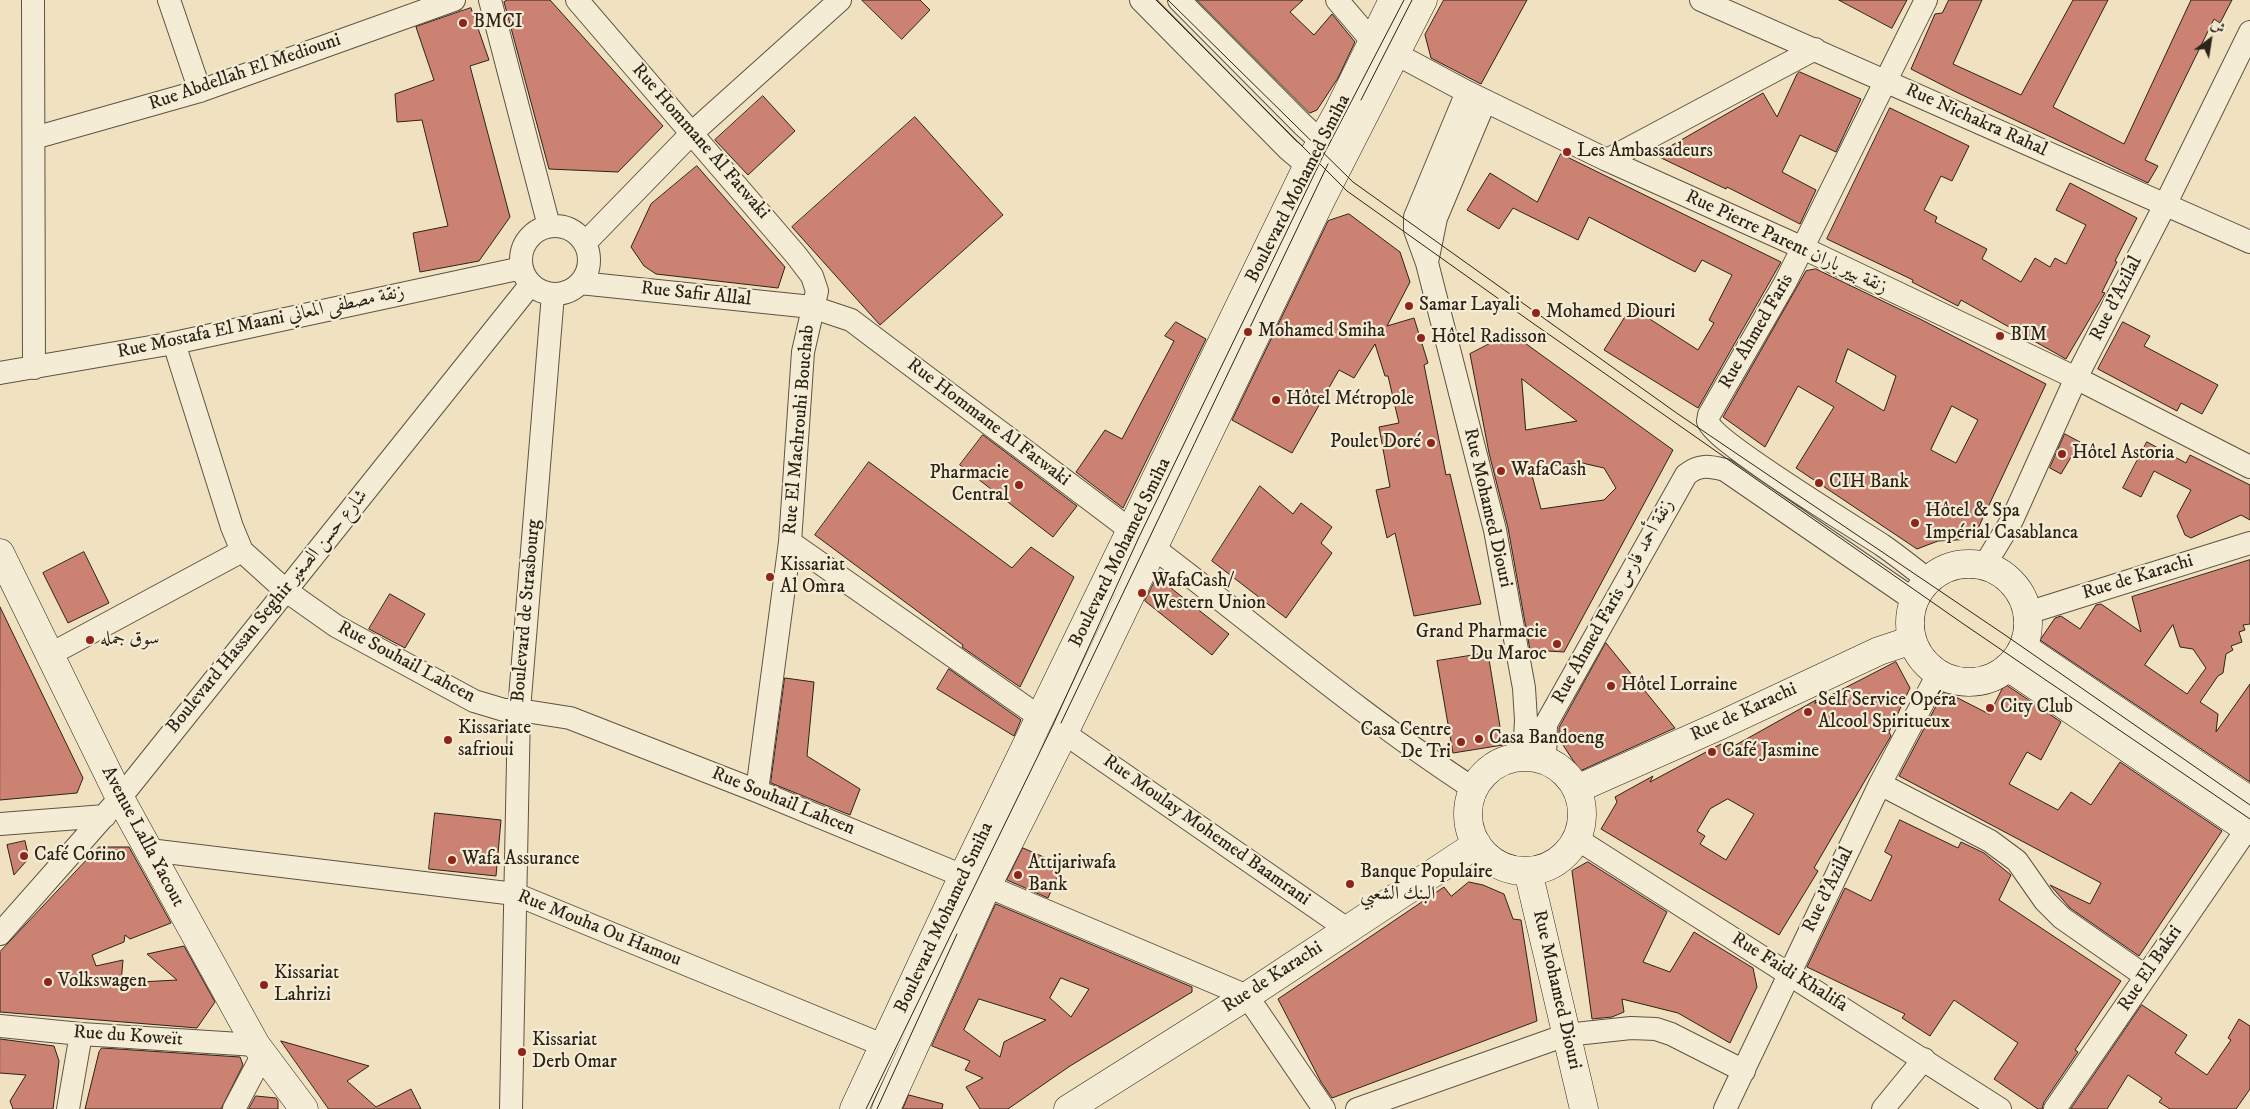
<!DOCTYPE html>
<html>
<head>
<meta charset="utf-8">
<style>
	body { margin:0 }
	#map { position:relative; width:2250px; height:1109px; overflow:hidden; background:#f0e2c0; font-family:"IM FELL DW Pica",Amiri,serif }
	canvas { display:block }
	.north { position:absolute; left:2185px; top:15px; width:50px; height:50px; -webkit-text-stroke:4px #f5ecd6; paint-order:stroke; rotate:31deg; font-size:14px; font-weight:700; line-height:20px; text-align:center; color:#2d2318 }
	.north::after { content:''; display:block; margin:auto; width:18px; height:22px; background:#2d2318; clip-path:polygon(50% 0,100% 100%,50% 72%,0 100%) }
</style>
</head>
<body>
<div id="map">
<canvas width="2250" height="1109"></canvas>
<div class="north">ش</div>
</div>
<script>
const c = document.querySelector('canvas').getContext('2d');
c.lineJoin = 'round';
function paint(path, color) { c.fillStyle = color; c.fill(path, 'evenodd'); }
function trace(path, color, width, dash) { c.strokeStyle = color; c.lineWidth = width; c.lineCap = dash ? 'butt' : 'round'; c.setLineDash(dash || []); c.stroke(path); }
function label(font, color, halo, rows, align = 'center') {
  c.font = font + ' "IM FELL DW Pica",Amiri,serif'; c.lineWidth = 4.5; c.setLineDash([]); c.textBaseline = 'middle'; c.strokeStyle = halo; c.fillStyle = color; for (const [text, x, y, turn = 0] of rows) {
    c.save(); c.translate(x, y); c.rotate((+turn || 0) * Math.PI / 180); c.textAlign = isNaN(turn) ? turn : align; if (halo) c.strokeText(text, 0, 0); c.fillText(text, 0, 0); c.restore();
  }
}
const building = new Path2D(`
	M508,0H550L663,126L618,172L549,169L504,2Z
	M862,0H920L930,10L902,39Z
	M1197,0H1303L1290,12L1314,35L1332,14L1355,42L1338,78L1317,110L1310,113Z
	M1444,0H1527L1481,84L1431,58L1425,35Z
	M1839,0H1907L1892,28Z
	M1949,0H1982L1953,64L2021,95L2073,0H2108L2053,107L2124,144L2191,0H2232L2220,23L2214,19L2145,160L2158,166L2148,183L1956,92L1911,69L1935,14L1942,13Z
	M471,8L489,60L470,66L510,217L479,261L420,272L413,233L448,226L422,120L397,122L395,94L434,80L416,27Z
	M1800,72L1861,99L1836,152L1800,135L1782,172L1816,190L1800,224L1727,187L1726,189L1655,155L1763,93L1777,117L1797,74Z
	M763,96L795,131L748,175L715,140Z
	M1890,108L1969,146L1952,181L1941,176L1924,210L1937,217L1935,222L1987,249L1982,259L2021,282L2035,258L2050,267L2055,258L2066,264L2086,225L2056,210L2070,183L2137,218L2115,261L2117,262L2102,292L2105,293L2066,359L1961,300L1958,306L1912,282L1913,280L1827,239Z
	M915,117L1003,215L880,325L792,227Z
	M1561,154L1781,262L1698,408L1604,350L1631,307L1698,350L1714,323L1709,320L1732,275L1702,260L1695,272L1589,217L1578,240L1513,208L1499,229L1467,210L1490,173L1537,202Z
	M697,166L785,267L778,288L656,274L644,266L631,247L651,204Z
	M1349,214L1400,252L1410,282L1387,326L1414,318L1428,363L1424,365L1446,475L1450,474L1481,604L1414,616L1395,533L1387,538L1376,490L1390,487L1379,427L1399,423L1388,376H1385L1375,344L1354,378L1339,370L1292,453L1232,420L1328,221Z
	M1816,269L1920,319L2046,384L1973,539L1938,541L1917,549L1796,468L1834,407L1798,386L1765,447L1723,417L1806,271ZM1848,349L1896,376L1884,411L1836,382ZM1952,406L1978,420L1956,463L1931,450Z
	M1176,322L1206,339L1123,508L1076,472L1105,430L1122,439L1174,341L1165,336Z
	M2123,322L2150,336L2144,346L2218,385L2202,414L2181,403L2177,411L2098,369Z
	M1511,333L1673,450L1564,652L1530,650L1508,528L1489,453L1470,354ZM1522,379L1577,421L1526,430ZM1582,463L1604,468L1616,488L1604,500L1541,509L1530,468Z
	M2065,434L2080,442L2061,474L2050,468Z
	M983,435L1077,506L1053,537L960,465Z
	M2147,442L2186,463L2190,455L2250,485V520L2241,515L2191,538L2185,535L2177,516L2191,490L2154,471L2141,497L2123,488Z
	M869,462L1012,568L1031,547L1074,577L1020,687L962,647L963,645L815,535Z
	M1260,486L1293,514L1301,503L1332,527L1321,543L1332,553L1286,618L1212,561Z
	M84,552L109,603L68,623L43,573Z
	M2250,560V624L2243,625L2245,630L2239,632L2242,642L2231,646L2233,650L2226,654L2223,673L2218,676L2200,702L2218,714L2216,732L2250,684V782L2040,640L2055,618L2061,616L2080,629L2096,605L2101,604L2141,632L2132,597ZM2173,625L2180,647L2193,649L2206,668L2187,694L2145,665Z
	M1157,577L1229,634L1212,655L1145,601Z
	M390,594L425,614L405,648L369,629Z
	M0,607L83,778L77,793L0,800Z
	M1606,643L1675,728L1580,771L1559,739V728Z
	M1488,653L1503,745L1453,753L1437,661Z
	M1896,662L1910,688L1889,732L1891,736L1814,868L1818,871L1779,935L1601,829L1617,802L1615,797L1653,776L1650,782L1721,744L1725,751L1816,700L1815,703ZM1728,799L1754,814L1726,860L1700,844L1705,836L1697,831L1710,809Z
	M949,669L1021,720L1014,736L937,689Z
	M785,678L814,682L807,756L860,789L850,815L771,783Z
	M2005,684L2061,722L2041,760L2027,752L2009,784L2058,810L2071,792L2091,805L2120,762L2222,831L2139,956L2070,908L2050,885L2090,904L2101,883L1899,776L1944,691L1989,714Z
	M435,813L501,820L496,876L429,869Z
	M1900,820L1958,848L1961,842L1984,853L2011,875L1999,900L2121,981L2075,1050L2078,1052L2044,1102L2042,1109H2038L1994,1079L2018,1043L1954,1000L1930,1036L1902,1018L1905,1014L1807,967L1845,888L1871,901L1892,856L1885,852Z
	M25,841L29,858L14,875L7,845Z
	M99,847H129L171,923L130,939L125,935L124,942L92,955L96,966L123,960L121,983L177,980L147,954L184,946L215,1002L197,1028L0,1012V952Z
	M1023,848L1062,865L1048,898L1007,880Z
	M1588,862L1667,912L1643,962L1670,972L1694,932L1753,968L1757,987L1730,1043L1678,1013L1622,999L1624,1012L1612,1017L1592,1019L1572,871Z
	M1469,882L1483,885L1504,894L1513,919L1521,920L1537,1021L1332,1098L1321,1082L1278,999L1444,887L1451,896Z
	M996,904L1192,987V992L1070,1066L1008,1109H980L966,1087L983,1078L965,1070L970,1061L932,1046ZM1061,978L1089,989L1071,1017L1050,998ZM979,999L1046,1020L1004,1042L1000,1057L964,1030Z
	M2142,1005L2187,1035L2175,1053L2207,1075L2231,1040L2228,1038L2239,1019L2250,1026V1089L2236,1109H2170L2159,1102L2162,1098L2128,1075L2107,1109H2071Z
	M0,1039L54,1046L59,1061L53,1109H13L10,1101L26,1075L0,1073Z
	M281,1041L369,1066L347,1081L376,1107L411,1089L421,1109H329Z
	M102,1048L240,1057L243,1065L221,1109H85L99,1052Z
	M909,1095L943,1104L942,1109H903Z
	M256,1096L276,1098L278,1101V1109H249Z`);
const street = new Path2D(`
	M33,0L34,368
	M169,0L200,91
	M490,0L549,226
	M577,0L796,255L812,276L817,291L803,352L790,542L757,791
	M1141,0L1288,149L1320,176
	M1179,0L1303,125L1334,153
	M1337,0L1372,41L1467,92L1607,160L1803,248L2076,378L2250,467
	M1701,0L2250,242
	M1926,0L1785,283L1709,415L1708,421C1713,441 1856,528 1882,545C1898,556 1913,568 1928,580
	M1467,92L1415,217V230L1427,263L1495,530L1524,688L1526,720L1524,757
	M34,138L200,91L454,0
	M1607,160L1815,49
	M521 260a34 34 0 1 1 68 0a34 34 0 1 1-68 0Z
	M585,243L692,133L840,0
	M1427,262L1436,218L1485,101
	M580,283L812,307L851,320C963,405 1077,488 1189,575C1283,648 1374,724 1474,789
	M174,343L232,527L242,551L285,590L336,626L474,701L504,710H519L570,718L757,791L963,876
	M0,373L174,343L522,268
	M790,542L1041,718
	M1984,566L2012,520L2076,378L2165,205L2250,32
	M2027,613L2250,543
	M49,655L242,551
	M1064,733L1347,929
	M1545,761L1546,724L1686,475C1699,464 1709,466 1725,470L1914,600
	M1880,784L1990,841L2017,861L2045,901L2062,918L2145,976
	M0,824L105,816
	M1577,839L2000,1109
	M149,850L515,894L885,1046
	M987,886L1247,996L1324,1109
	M0,934L120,798L531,284
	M0,1026L81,1034L256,1045
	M68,1109L81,1034
	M234,1109L263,1054
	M511,1109L519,710L553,294
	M1357,1109L1566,1035L1631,1028L1656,1029L1671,1034L1744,1071
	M1725,1109L1880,784L1938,674
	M1883,1109L1924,1059
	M2055,1109L2247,829`);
const secondary = new Path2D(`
	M0,553L120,798L256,1045L304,1109
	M1910 623a59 59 0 1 1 118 0a59 59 0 1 1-118 0Z
	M2023,647L2250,801
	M2008,667L2250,831
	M1468 814a57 57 0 1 1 114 0a57 57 0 1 1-114 0Z
	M1577,789L1721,725L1879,651L1912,640
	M1528,871L1584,1109
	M854,1109L963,876L1307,167L1339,110L1393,0
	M886,1109L987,886L1064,733L1321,200L1423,0
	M1068,1109L1247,996L1477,844`);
const tram = new Path2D(`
	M1156,0L1347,191L1534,324L1962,623L2250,819
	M1168,0L1353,182L1678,414L2008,637L2250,805
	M1361,100L1412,0
	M1061,723L1328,164
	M866,1109L1053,725L1139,537L1324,154L1404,0
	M877,1109L957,934`);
const markers = [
	[463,23,5,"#8f2418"],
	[1567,152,5,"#8f2418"],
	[1409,306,5,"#8f2418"],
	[1536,313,5,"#8f2418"],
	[1248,332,5,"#8f2418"],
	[2000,336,5,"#8f2418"],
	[1421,338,5,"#8f2418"],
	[1276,400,5,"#8f2418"],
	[1431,443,5,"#8f2418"],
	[2062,454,5,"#8f2418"],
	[1501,471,5,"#8f2418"],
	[1819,483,5,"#8f2418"],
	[1019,485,5,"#8f2418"],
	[1915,523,5,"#8f2418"],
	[770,577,5,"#8f2418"],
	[1142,593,5,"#8f2418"],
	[90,640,5,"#8f2418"],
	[1557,644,5,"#8f2418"],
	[1611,686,5,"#8f2418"],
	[1990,708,5,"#8f2418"],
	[1808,712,5,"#8f2418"],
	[1479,739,5,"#8f2418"],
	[448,740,5,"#8f2418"],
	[1461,742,5,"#8f2418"],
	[1712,752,5,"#8f2418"],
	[24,856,5,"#8f2418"],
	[452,860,5,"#8f2418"],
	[1018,875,5,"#8f2418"],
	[1350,884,5,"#8f2418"],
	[48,982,5,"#8f2418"],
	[264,985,5,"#8f2418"],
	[522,1052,5,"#8f2418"]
];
const poiNames = [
	["BMCI",473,23],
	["Les Ambassadeurs",1577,152],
	["Samar Layali",1419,306],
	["Mohamed Diouri",1546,313],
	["Mohamed Smiha",1258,332],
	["BIM",2010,336],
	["Hôtel Radisson",1431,338],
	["Hôtel Métropole",1286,400],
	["Poulet Doré",1421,443,"right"],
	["Hôtel Astoria",2072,454],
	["WafaCash",1511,471],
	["Pharmacie",1009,474,"right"],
	["Central",1009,496,"right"],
	["CIH Bank",1829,483],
	["Hôtel & Spa",1925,512],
	["Impérial Casablanca",1925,534],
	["Kissariat",780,566],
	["Al Omra",780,588],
	["WafaCash/",1152,582],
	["Western Union",1152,604],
	["Grand Pharmacie",1547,633,"right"],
	["Du Maroc",1547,655,"right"],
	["سوق جمله",100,640],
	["Hôtel Lorraine",1621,686],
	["Self Service Opéra",1818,701],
	["Alcool Spiritueux",1818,723],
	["City Club",2000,708],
	["Kissariate",458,729],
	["safrioui",458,751],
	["Casa Centre",1451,731,"right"],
	["De Tri",1451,753,"right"],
	["Casa Bandoeng",1489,739],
	["Café Jasmine",1722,752],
	["Café Corino",34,856],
	["Wafa Assurance",462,860],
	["Attijariwafa",1028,864],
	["Bank",1028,886],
	["Banque Populaire",1360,873],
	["البنك الشعبي",1360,895],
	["Kissariat",274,974],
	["Lahrizi",274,996],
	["Volkswagen",58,982],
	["Kissariat",532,1041],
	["Derb Omar",532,1063]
];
const streetNames = [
	["Rue Abdellah El Mediouni",245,73,-19],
	["Rue Nichakra Rahal",1976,121,24],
	["Rue Hommane Al Fatwaki",700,142,49],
	["Boulevard Mohamed Smiha",1299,189,-63],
	["Rue Pierre Parent زنقة بيير باران",1786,243,25],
	["Rue Safir Allal",696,295,6],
	["Rue d'Azilal",2117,299,-63],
	["Rue Mostafa El Maani زنقة مصطفى المعاني",261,323,-12],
	["Rue Ahmed Faris",1757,332,-60],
	["Rue Hommane Al Fatwaki",988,423,37],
	["Rue El Machrouhi Bouchab",800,430,-85],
	["Rue Mohamed Diouri",1487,508,77],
	["Boulevard Mohamed Smiha",1121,553,-64],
	["Rue de Karachi",2138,578,-17],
	["Rue Ahmed Faris زنقة أحمد فارس",1614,602,-61],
	["Boulevard de Strasbourg",527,611,-85],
	["Boulevard Hassan Seghir شارع حسن الصغير",268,612,-51],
	["Rue Souhail Lahcen",406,663,28],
	["Rue de Karachi",1744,713,-25],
	["Rue Souhail Lahcen",783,802,22],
	["Rue Moulay Mohemed Baamrani",1206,831,35],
	["Avenue Lalla Yacout",142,837,62],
	["Rue d'Azilal",1829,890,-64],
	["Boulevard Mohamed Smiha",945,918,-65],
	["Rue Mouha Ou Hamou",599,929,22],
	["Rue El Bakri",2151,969,-56],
	["Rue Faidi Khalifa",1789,973,32],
	["Rue de Karachi",1273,978,-33],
	["Rue Mohamed Diouri",1556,990,77],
	["Rue du Koweït",128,1037,4]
];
paint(building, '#cc8272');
trace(building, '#2d2318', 1);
trace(street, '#5e5342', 24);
trace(secondary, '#2d2318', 29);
trace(street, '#f5ecd6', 22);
trace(secondary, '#f5ecd6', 28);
trace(tram, '#2d2318', 1);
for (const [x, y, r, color] of markers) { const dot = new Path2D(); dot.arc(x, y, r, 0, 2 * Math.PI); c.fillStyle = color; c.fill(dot); trace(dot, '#f5ecd6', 2); }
label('19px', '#2d2318', '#f5ecd6', poiNames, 'left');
label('19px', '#2d2318', '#f5ecd6', streetNames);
</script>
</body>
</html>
